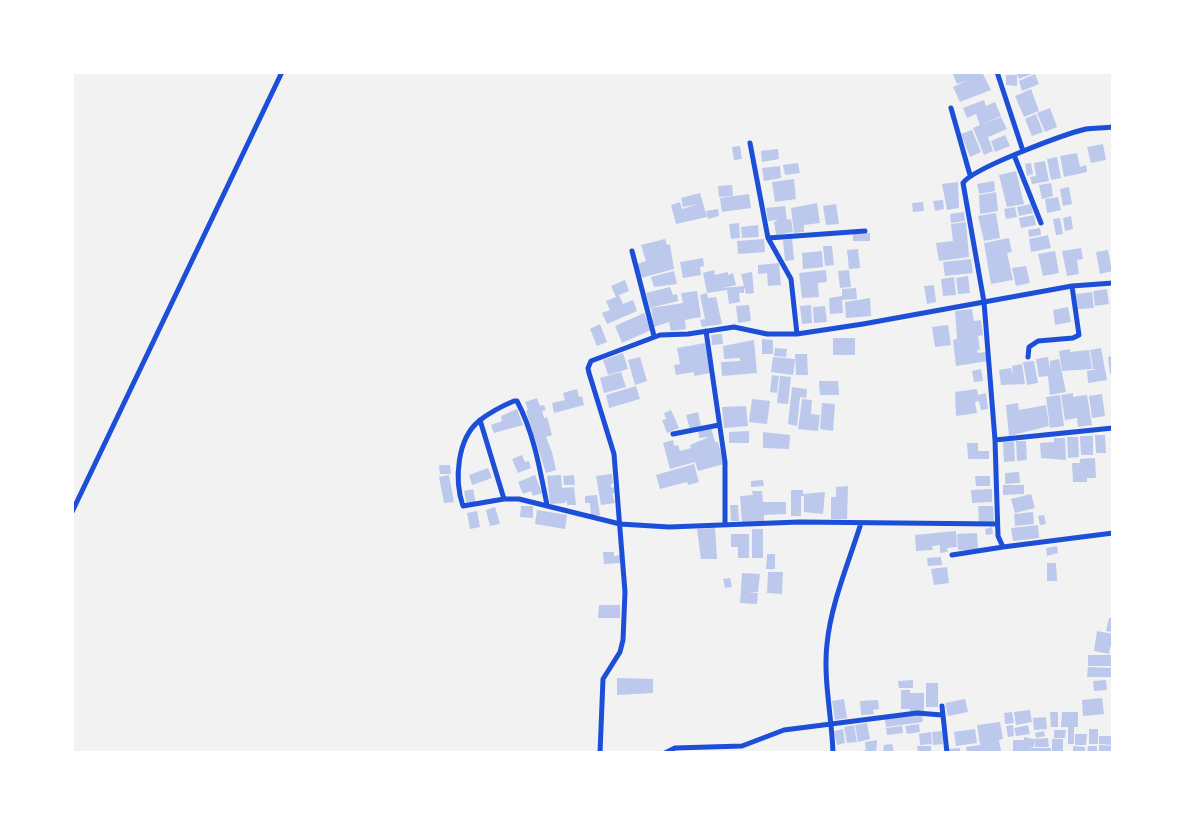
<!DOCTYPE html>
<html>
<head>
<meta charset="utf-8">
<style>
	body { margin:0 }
	#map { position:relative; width:1185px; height:825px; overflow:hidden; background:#f2f2f2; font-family:"Noto Serif",serif }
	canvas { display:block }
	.frame { position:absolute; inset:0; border:74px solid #fff; pointer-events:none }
</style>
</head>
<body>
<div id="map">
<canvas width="1185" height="825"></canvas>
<div class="frame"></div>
</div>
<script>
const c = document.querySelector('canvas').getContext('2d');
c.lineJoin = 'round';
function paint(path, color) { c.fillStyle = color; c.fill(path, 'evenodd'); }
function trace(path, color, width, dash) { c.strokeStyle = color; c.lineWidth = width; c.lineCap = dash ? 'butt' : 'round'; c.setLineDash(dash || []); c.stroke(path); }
const building = new Path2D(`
	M952,72H982L991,90L960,102L953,87L968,80L957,84Z
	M1016,72H1037L1019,79Z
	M1035,74L1039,84L1022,91L1019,81Z
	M1006,75H1017V86L1006,85Z
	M1031,89L1039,111L1024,117L1015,96Z
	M984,100L986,106L995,102L1001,116L983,124L1001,117L1007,129L988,137L993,151L984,155L973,128L980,125L976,114L967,118L963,108Z
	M1050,108L1057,127L1045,132L1037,113Z
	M1036,114L1043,132L1032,136L1025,119Z
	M972,130L981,152L970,157L961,134Z
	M1005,135L1010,146L995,152L991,141Z
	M1103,144L1106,160L1091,163L1087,147Z
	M740,146L742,159L734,160L732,147Z
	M778,149L779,159L762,162L761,151Z
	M1077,153L1080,167L1086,165L1087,172L1064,177L1060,156Z
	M1057,157L1061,178L1051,180L1047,159Z
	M1045,161L1049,181L1032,184L1030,177L1036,176L1034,163Z
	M798,163L800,173L785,175L783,165Z
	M1031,163L1033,174L1027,176L1025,164Z
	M780,166L781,178L764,181L762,168Z
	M1016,171L1024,204L1007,207L999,175Z
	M794,179L796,199L775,202L772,182Z
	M994,181L995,191L979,194L977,184Z
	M958,182L959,208L947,210L942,184Z
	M1051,183L1053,196L1042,199L1039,185Z
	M732,185L733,196L719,197L718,186Z
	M1069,187L1072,204L1063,206L1060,189Z
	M996,192L998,211L980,214L979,195Z
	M700,193L707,217L676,224L671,205L680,202L682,209L699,204L683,207L681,198Z
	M749,194L751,208L722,212L720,198Z
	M1058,197L1061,210L1047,213L1045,199Z
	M943,200L944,209L935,211L933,201Z
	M923,202L924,211L913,212L912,203Z
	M817,203L820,223L804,225V232L794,233L791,208Z
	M836,204L839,224L826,225L823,206Z
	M1031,204L1033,213L1019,216L1017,207Z
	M785,206L787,220L791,219L793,232L776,235L774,222L778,220L768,221L766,208Z
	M1015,207L1017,217L1006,219L1004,209Z
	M718,209L719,216L708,219L706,211Z
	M964,212L965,221L951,223L950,214Z
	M996,213L1000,238L984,241L978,216Z
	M1034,215L1036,225L1021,228L1019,218Z
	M1071,216L1073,229L1065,231L1063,218Z
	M1060,218L1063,234L1056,235L1053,219Z
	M966,222L969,257L939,261L936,243L953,241L951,224Z
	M739,223L740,238L731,239L729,224Z
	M758,225L759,237L742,238L741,227Z
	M1040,228L1041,235L1029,237L1028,230Z
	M870,233V241H853V234Z
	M1048,235L1051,248L1031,252L1029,239Z
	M1009,238L1012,252L1007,253L1013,280L991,284L984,243Z
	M665,239L667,245L670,244L674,269L641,278L637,264L646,261L641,245Z
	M764,239L765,252L738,254L737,241Z
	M792,239L794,260L785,261L783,240Z
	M823,246H832L834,265L825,266Z
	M1081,248L1083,259L1077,260L1079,274L1067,276L1062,251Z
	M858,249L860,268L849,269L847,250Z
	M1108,250L1112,271L1100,274L1096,252Z
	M822,251L823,267L803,269L802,253Z
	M1055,251L1059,273L1043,276L1038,254Z
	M703,258L704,266L700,267L701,275L683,278L680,262Z
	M971,259L973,273L945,276L943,262Z
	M779,263L781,285L768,286L767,273L758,274V265Z
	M1026,266L1030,283L1016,286L1012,268Z
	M714,270L715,275L728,272V275L733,273L736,285L722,288L744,286V293H739L740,302L729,304L727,290L707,293L703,273Z
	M826,270L827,282L818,283L819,297L802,298L799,273Z
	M849,270L851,287L840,288L838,271Z
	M674,271L677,284L654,287L651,277Z
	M752,272L754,293L746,294L741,274Z
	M968,276L970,293L958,294L956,278Z
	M954,277L956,295L943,296L941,279Z
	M625,280L629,291L619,295L623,304L633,300L637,311L607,324L602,313L610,310L606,301L616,297L611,286Z
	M934,285L936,302L927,304L924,286Z
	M670,287L673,295L677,294L678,301L650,308L646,293Z
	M856,288L857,299L842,300L843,313L830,314L829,298L842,296V289Z
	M1107,289L1109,304L1095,306L1093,291Z
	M697,291L701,317L685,320L686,329L671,331L669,322L654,327L651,308L683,303L681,293Z
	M1092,292L1094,308L1078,309L1076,294Z
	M707,293L708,298L716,297L722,324L702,327L700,320L705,319L700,295Z
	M870,298L871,316L846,318L845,302Z
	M749,305L751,321L738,323L736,306Z
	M811,305L812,323L802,324L800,306Z
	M825,306L827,322L814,323L813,307Z
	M1068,307L1071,322L1055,325L1053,310Z
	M972,309L974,321L981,320L983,335L963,339L978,336L980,350H977L978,353L987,352L988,361L956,366L953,340L957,339L955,311Z
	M644,313L651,330L622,343L615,326Z
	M600,324L607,342L597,346L590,329Z
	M948,325L951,345L935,347L932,327Z
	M722,334L723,344L712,345L711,335Z
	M833,338H855V355H833Z
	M762,339L773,340V354H762Z
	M754,340L757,373L722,376L721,362L740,361V358L724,359L723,346Z
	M705,343L710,373L694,376V372L676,375L674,365L680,364L677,348Z
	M775,348L787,349L786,357L774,356Z
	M1101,348L1107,380L1088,383L1087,371L1098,369H1093L1090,350Z
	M1070,349V352L1089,350L1092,369L1062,371L1059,351Z
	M623,353L628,369L608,375L603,360Z
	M795,354H807L808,375H796Z
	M1113,356V374H1110L1108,357Z
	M640,357L647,381L635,385L628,360Z
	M773,357L795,359L793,375L771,372Z
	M1048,357L1050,370V361L1059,359L1066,392L1050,395L1048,376L1039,377L1036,359Z
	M1034,361L1038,383L1027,385L1023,362Z
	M1022,364L1025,384L1001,385L999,370L1011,368L1013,376L1012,366Z
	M981,369L983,381L974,382L972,371Z
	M621,372L626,387L604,393L600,378Z
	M772,375L779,376L777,393L770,392Z
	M780,376L791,377L788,404L777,403Z
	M819,381H838L839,395H820Z
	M636,386L640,399L609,408L606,395Z
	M792,387L807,389L806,398L800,397L797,426L788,424Z
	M577,389L579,397L582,396L584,405L554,413L552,403L565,400L563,393Z
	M977,389L978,395L986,393L988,409L981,410L979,401L975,402L977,413L956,416L955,392Z
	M1073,393V397L1087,395L1092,425L1078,427L1077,418L1065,420L1061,395Z
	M1102,394L1105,416L1092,418L1089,396Z
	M1060,395L1064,426L1050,428L1046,397Z
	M537,398L540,406L544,405L546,410L542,411L544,418L547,417L552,435L546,437L552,452L556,470L546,473L526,411L528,410L525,402Z
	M752,399L770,401L767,424L749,422Z
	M802,399L812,400L811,414L820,415L818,431L798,429Z
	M822,403L835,404L833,431L820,429Z
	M1018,403L1019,410L1046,405L1049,426L1009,436L1006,405Z
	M746,406L748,426L724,428L722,407Z
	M517,409L523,425L494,433L491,425L502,421L501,416Z
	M671,410L679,428L667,433L662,420L666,419L664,413Z
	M698,412L701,426L690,429L686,415Z
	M711,427L715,442H718L724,464L698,471L695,462L670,469L663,443L673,440L674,446L678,445L680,451L691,448L690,445L709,437L699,438L698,430Z
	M749,431V443H729V432Z
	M763,432L790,435L789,449L763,448Z
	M1095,435H1105L1106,453H1096Z
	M1080,436H1093V455H1081Z
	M1067,437H1078L1079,457L1068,458Z
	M1054,438H1065L1066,460L1041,458L1040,443L1054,442Z
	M1014,441L1015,461L1004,462L1003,442Z
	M1016,441H1026L1027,460L1017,461Z
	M967,443H978V451H989V459H968Z
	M522,455L525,462L529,461L531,468L518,473L512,459Z
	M1095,458L1096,478H1087V482H1073L1072,463H1080V459Z
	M694,464L699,482L688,485L687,482L660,489L656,475Z
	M439,465H450L451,474H440Z
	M488,468L492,478L472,485L469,475Z
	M1019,472L1020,483L1005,484V473Z
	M612,474L613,484H611V488L614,487L615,493H612L615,503L601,505L596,476Z
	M449,475L454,502L444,503L439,477Z
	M535,475L542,493L533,496L531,491L523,494L518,482Z
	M561,475L562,488L574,487L576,505H567V501L565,503L550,504L547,476Z
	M574,475L575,485H564L563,476Z
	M975,476H990V486H976Z
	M763,480L764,486L751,487V481Z
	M1003,485H1024V494L1003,495Z
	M848,486L847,519H831V497H836V487Z
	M473,489L476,504L467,506L464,491Z
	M992,489V502L972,503L971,490Z
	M791,490H803V494L825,492L823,514L804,512V496H801V516H791Z
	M752,491H762L763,502H786V514L764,515V521L742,523L740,496L753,495Z
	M1031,494L1035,508L1015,513L1011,499Z
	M597,495L600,515L591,516L590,503H585V496Z
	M730,505H738L739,521H731Z
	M521,506H533V518L520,517Z
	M978,506H993L994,522H979Z
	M495,507L500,524L490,526L486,510Z
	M537,510L567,515L565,529L535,524Z
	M477,511L480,527L470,529L467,513Z
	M1033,512L1034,524L1015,526L1014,514Z
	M1044,515L1046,524L1040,525L1038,516Z
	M1038,525L1039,538L1013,541L1011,528Z
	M992,527L993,534L986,535L985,529Z
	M715,528L717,559H701L697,529Z
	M752,529H763V558H752Z
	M956,531L957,547L947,548L948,552L940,553V545L932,546L933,550L916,551L915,535Z
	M977,533L978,550H958L957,534Z
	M731,534H749V558H738V547H731Z
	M1057,546L1058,553L1047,556L1046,548Z
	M603,552H614V556L620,555V563L604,564Z
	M767,554H775V569H766Z
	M941,557L942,565L928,566L927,558Z
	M1047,563H1056L1057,581H1047Z
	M947,567L949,583L934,585L931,569Z
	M768,572H783L782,594L767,593Z
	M742,573L760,574L758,592H748L758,593L757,604L740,603Z
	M730,578L732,587L725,588L723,579Z
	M599,605H620V618H598Z
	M1109,618H1113V632L1106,631Z
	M1097,631L1113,634V647H1110L1109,654L1094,651Z
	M1088,655H1113V666H1088Z
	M1088,667L1113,668V677H1087Z
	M617,678L653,679V693L617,695Z
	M913,680V688H899L898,681Z
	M1106,680L1107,690L1094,691L1093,681Z
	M926,683H938V707H926Z
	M901,690H910V693H924V712H910V709H901Z
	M1102,698L1104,714L1083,716L1082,700Z
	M844,699L847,718L835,720L832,701Z
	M965,699L968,712L948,716L945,703Z
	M878,700L879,709L873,710L874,714L861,715L860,701Z
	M1030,710L1032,722L1016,725L1014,712Z
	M1012,712L1014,723L1005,724L1004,713Z
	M1050,712H1058V727H1051Z
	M1062,712H1078V727H1074V744H1068V727H1061Z
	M922,714L923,722L886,727L885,719Z
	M1046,717L1047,729L1034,730L1033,718Z
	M1000,722L1003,739L999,740L1001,751L967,753L966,747L980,745L977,725Z
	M867,723L870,739L858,742L855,725Z
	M919,724L920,732L907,734L905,726Z
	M854,725L857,742L847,743L844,727Z
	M1013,725L1014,736L1008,737L1006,726Z
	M1028,725L1030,734L1016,736L1014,728Z
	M902,726L903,733L887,735L886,728Z
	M843,729L845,743L837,745L834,731Z
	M975,729L977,743L956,746L954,732Z
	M1089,729H1098V744H1089Z
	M1054,730H1066L1065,738H1054Z
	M942,731L943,744L933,745L932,732Z
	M1044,731L1045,736L1036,738L1035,733Z
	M931,732L932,744L920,745L919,734Z
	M1075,734H1087L1086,745H1075Z
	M1099,736H1113V745L1099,744Z
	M1024,737L1034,739V747L1029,748H1051V753H1013V740H1024Z
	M1048,738L1049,747H1035L1034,739Z
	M1052,739H1063V753H1052Z
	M877,740L876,753H857L866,750L865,742Z
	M892,744L894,753H883L884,745Z
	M1099,745L1113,746V752H1099Z
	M917,746H931V753H918Z
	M1073,746L1085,747V753H1073Z
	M1088,746H1097V753H1087Z
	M960,748V753H948V749Z`);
const minor = new Path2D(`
	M997,72L1023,151
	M951,108L970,175
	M1113,127C1104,128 1095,128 1086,129C1065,134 973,168 963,183L984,302L995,440L998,536L1003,547L1113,533
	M750,143L768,238L791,279L797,334
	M1014,155L1041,223
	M768,238L865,231
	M632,251L654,336
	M706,331L725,462V525
	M1028,357L1029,347L1038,341L1073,338L1079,335L1072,286
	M480,420L504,499
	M673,434L719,425
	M995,440L1113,428
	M547,505C540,470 534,433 517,401H514C502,406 489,413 479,421C457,439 454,480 463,506L504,499H519L620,524L669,527L799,522L997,524
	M72,512L282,72
	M952,555L1003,547
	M942,706L947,753
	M600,753L603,679L620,652L623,640L625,592L614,454L589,373L588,368L591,361L660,335L688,334L734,327L767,334H797L863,324L1072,286L1113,283
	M665,753L675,748L742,746L784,730L917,713L942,715
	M833,753C832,717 823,680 827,644C831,603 849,562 861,523`);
paint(building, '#bdc9ec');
trace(minor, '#1d4ed8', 5);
</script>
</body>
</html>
